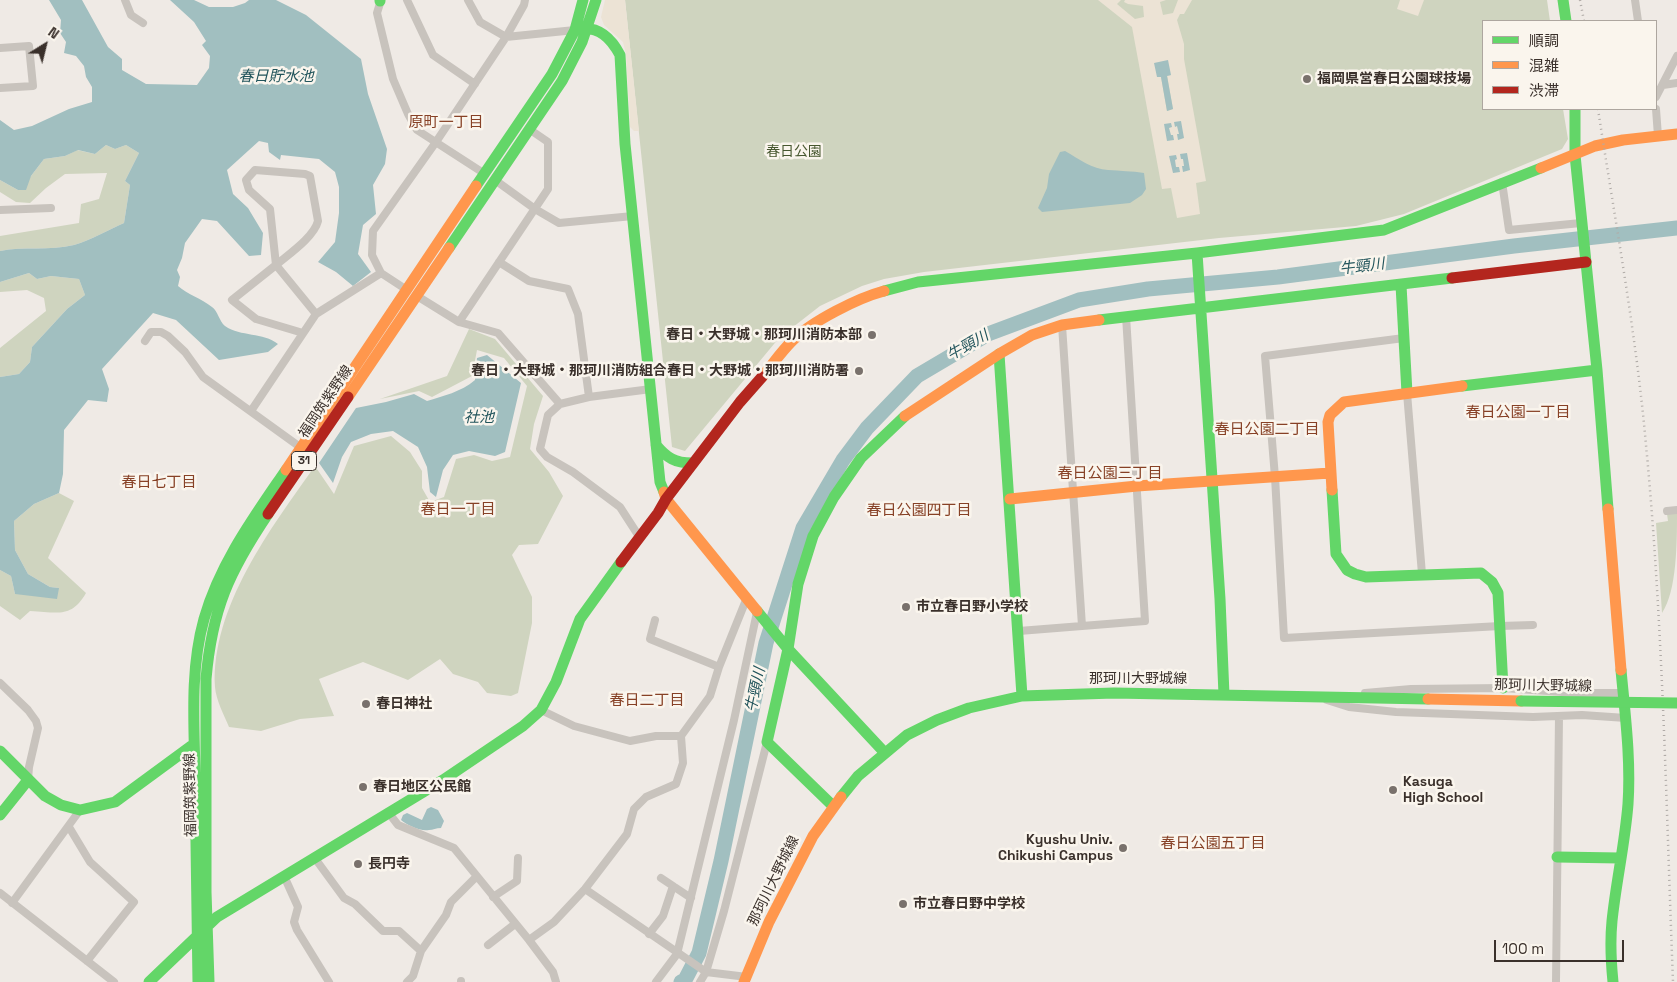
<!DOCTYPE html>
<html>
<head>
<meta charset="utf-8">
<style>
	body { margin:0 }
	#map { position:relative; width:1677px; height:982px; overflow:hidden; background:#efeae5; font-family:"Space Grotesk","Noto Sans JP",sans-serif }
	canvas { display:block }
	.legend { position:absolute; left:1482px; top:20px; width:175px; height:90px; box-sizing:border-box; background:#faf5ed; border:1px solid #ada69f; margin:0; padding:6px 9px; list-style:none; font-size:15px; color:#3a302b }
	.legend li { display:flex; align-items:center; gap:10px; height:25px }
	.legend b { width:25px; border:1px solid #ada69f }
	.north { position:absolute; left:20px; top:20px; width:50px; height:50px; -webkit-text-stroke:4px #faf5ed; paint-order:stroke; rotate:36deg; font-size:14px; font-weight:700; line-height:20px; text-align:center; color:#3a302b }
	.north::after { content:''; display:block; margin:auto; width:18px; height:22px; background:#3a302b; clip-path:polygon(50% 0,100% 100%,50% 72%,0 100%) }
	.scale { position:absolute; left:1494px; top:940px; width:130px; height:22px; box-sizing:border-box; border:2px solid #3a302b; border-top:0; padding-left:6px; font-size:15px; line-height:18px; white-space:nowrap; color:#3a302b; -webkit-text-stroke:4px #faf5ed; paint-order:stroke }
</style>
</head>
<body>
<div id="map">
<canvas width="1677" height="982"></canvas>
<ul class="legend">
<li><b style="height:6px;background:#63d668"></b>順調</li>
<li><b style="height:6px;background:#ff974d"></b>混雑</li>
<li><b style="height:6px;background:#b3261e"></b>渋滞</li>
</ul>
<div class="north">N</div>
<div class="scale">100 m</div>
</div>
<script>
const c = document.querySelector('canvas').getContext('2d');
c.lineJoin = 'round';
function paint(path, color) { c.fillStyle = color; c.fill(path, 'evenodd'); }
function trace(path, color, width, dash) { c.strokeStyle = color; c.lineWidth = width; c.lineCap = dash ? 'butt' : 'round'; c.setLineDash(dash || []); c.stroke(path); }
function label(font, color, halo, rows, align = 'center') {
  c.font = font + ' "Space Grotesk","Noto Sans JP",sans-serif'; c.lineWidth = 5; c.setLineDash([]); c.textBaseline = 'middle'; c.strokeStyle = halo; c.fillStyle = color; for (const [text, x, y, turn = 0] of rows) {
    c.save(); c.translate(x, y); c.rotate((+turn || 0) * Math.PI / 180); c.textAlign = isNaN(turn) ? turn : align; if (halo) c.strokeText(text, 0, 0); c.fillText(text, 0, 0); c.restore();
  }
}
const green = new Path2D(`
	M625,0H1547L1550,21H1483V109H1563L1568,139L1562,149L1404,214L1356,226L1219,238L924,272L884,279L862,286L820,306L779,338L685,451L672,447Z
	M106,145L115,149L126,145L139,153L125,181L130,185L124,223C108,230 91,240 74,245C50,251 24,246 0,251V236L79,223L81,204L99,199L107,173L65,174L46,188L30,203L16,202L0,192V180L18,190L31,176L44,159L65,156L77,150L95,154Z
	M29,273L37,279L51,276L79,279L85,295L67,309L32,347L30,362L19,374L0,377V348L46,311L44,298L27,290L0,292V282Z
	M469,329L495,339L543,396L534,424L530,449L549,472L563,496L538,544L519,545L512,555L532,597V623L518,693L511,696L487,693L478,682L453,674L440,659L408,680L363,662L319,679L334,716L300,719L261,731L229,727C224,715 216,700 215,687C211,607 271,528 315,466L334,494L354,446L391,436L410,452L422,471V488L430,502L444,497L456,459L474,455L492,461L510,457L527,386L504,358L477,350L472,376L432,397L419,391L380,399L447,376Z
	M59,493L74,501L48,558L86,593C71,619 57,612 30,611L20,620L0,606V570L11,576L15,594L59,588L50,587L28,574L15,550L14,521L34,504Z
	M1677,513C1677,542 1677,591 1662,613L1656,523L1668,521L1667,514Z`);
const plaza = new Path2D(`
	M605,0H625L639,131H634L630,127L626,54L623,42L604,25L601,17Z
	M1098,0H1121L1117,4L1135,19L1144,17L1143,6L1128,4L1124,2L1125,0H1166L1160,2L1163,15L1173,13L1178,0H1192L1184,14H1180L1177,20L1184,44V59L1206,181L1196,183L1200,214L1177,218L1171,188L1162,189L1132,27ZM1167,75L1173,109L1167,111L1161,77L1171,75Z
	M1400,0H1424L1418,16L1397,9Z`);
const water = new Path2D(`
	M49,0H82L108,47L122,59V70L146,84L197,85L209,68L210,56L202,45L206,41L194,22L170,0H194L209,7H233L245,3L249,0H276L306,15L361,59L368,94L387,149L385,164L373,185L376,214L363,225L358,254L371,272L353,286L336,272L318,262L335,242L339,213V187L335,172L319,159L281,155L280,160L269,152L268,143L259,141L227,170L233,194L248,208L263,233L261,255L249,256L217,221L202,219L185,243L182,258L177,270L180,277L178,286C188,295 201,298 212,307C218,311 219,321 225,326C241,337 263,332 278,344L268,352L219,360L176,320L153,313L102,369L109,389L107,402L88,400L64,430L63,474L59,493L34,504L14,521L15,550L28,574L50,587L59,588L57,599L15,594L11,576L0,570V377L19,374L30,362L32,347L67,309L85,295L79,279L51,276L37,279L29,273L0,282V251C24,246 50,251 74,245C91,240 108,230 124,223L130,185L125,181L139,153L126,145L115,149L106,145L95,154L78,150L65,156L44,159L31,176L26,190H18L0,180V120L14,130L32,126L69,109L92,102V87L86,77L84,66L76,56L64,53L66,42L60,33L61,20Z
	M1168,60L1171,75L1167,76L1173,109L1167,111L1161,77H1157L1154,63Z
	M1181,121L1184,138L1178,140L1177,134H1179L1177,126L1175,127L1174,122Z
	M1171,123L1172,127L1169,128L1171,135H1173L1174,140L1167,141L1164,124Z
	M1065,151C1079,159 1092,169 1108,170C1120,171 1132,171 1144,173L1146,189L1142,195L1130,203L1042,212L1038,208L1047,188L1049,174L1060,152Z
	M1187,153L1190,170L1183,172L1182,166H1184L1183,159H1181L1180,154Z
	M1176,155L1177,159L1175,160L1176,167H1179L1180,172L1173,173L1169,156Z
	M487,355L521,383L505,452L495,456L469,451L453,455L443,470L436,497L430,492L427,467L418,447L393,431L371,434L351,442L342,457L333,483L319,463L356,408L386,402L414,394L427,401C443,396 461,392 475,380L477,358Z
	M431,807L438,810L444,821L441,828C436,828 433,830 429,830C421,832 407,825 401,820L403,815L407,813L422,820L427,809Z`);
const river = new Path2D(`
	M681,982L685,980L699,953L721,861L766,643L803,528L843,460L867,428L917,376L988,334L1079,300L1148,289L1278,277L1514,246L1677,228`);
const street = new Path2D(`
	M125,0L131,15L143,23
	M381,0L377,13L393,79L408,114L417,130L485,174
	M407,0L433,55L475,84
	M468,0L480,22L506,37L575,30
	M1635,0L1638,21
	M0,48L29,46L33,86L0,88
	M1663,85L1677,83
	M1656,97L1677,56
	M1656,109L1658,136
	M255,170L305,174L310,176L318,221C314,237 289,254 276,265L270,209L249,190L246,180Z
	M495,180L535,209L559,223L633,216
	M1502,182L1509,230L1581,223
	M0,210L51,208
	M499,262L529,281L568,289L578,314L589,397
	M407,290L381,273L372,255L373,231L436,142L506,37L524,5L525,0
	M417,296L459,322L498,333L560,404L589,397L651,389
	M316,314L381,273
	M459,322L548,189V142L529,129
	M1062,325L1082,626
	M1404,338L1265,356L1275,477L1284,638L1500,626L1533,625
	M145,341L151,332H161L168,336L185,352L203,377L300,447
	M1407,393L1422,574
	M560,404L548,415L540,449L547,457L573,472L620,507L640,538
	M251,411L316,314L276,265L232,300L256,319L303,333
	M1667,511L1677,510
	M655,620L650,639L719,667
	M1019,631L1145,621L1126,316
	M0,683L28,710L36,721L38,728L29,767L28,780
	M1365,693L1411,689L1503,688L1577,693H1624
	M1327,700L1349,707L1396,712L1533,717L1582,715L1626,718
	M541,710L574,726L630,741L656,736H681
	M388,812L398,825L454,848L529,940L553,972L556,982
	M69,827L90,862L134,902L87,961
	M314,857L344,898L355,904L383,931H399L421,951
	M284,876L298,907L294,922L297,930L329,982
	M661,878L691,898
	M585,889L706,972L747,977
	M0,893L114,982
	M493,897L517,881L518,858
	M12,903L80,810
	M649,934L663,916L673,886
	M529,940L554,922L585,889L627,834L634,809L646,797L676,784L683,763L681,736L710,696L719,667L746,600
	M488,945L515,924
	M461,981V982
	M407,982L413,976L421,951L446,915L451,902L476,877
	M656,982L677,954L734,720L757,612
	M700,982L706,972L724,911L767,742
	M1556,982L1559,716`);
const fast = new Path2D(`
	M380,0V1
	M1563,0L1566,21
	M579,29C599,26 611,38 620,55L625,144L660,482L664,492
	M1575,109V155L1597,370L1608,509
	M476,186L552,74L575,30L583,0
	M449,248L562,81L582,42L596,0
	M1197,253L1220,599L1224,695
	M1401,285L1407,393
	M884,291L918,282L1197,253L1384,230L1541,168
	M1099,320L1452,278
	M999,354L1022,696
	M1462,386L1597,370
	M656,445C667,458 675,463 692,463
	M1332,490L1336,554L1347,570L1355,574L1366,577L1481,573L1492,582L1498,593L1503,688
	M757,611L788,649L885,753
	M0,751L45,796L61,805L80,810L115,802L194,744
	M841,797L858,776L907,735L937,720L969,708L1022,696L1114,693L1428,699
	M833,806L767,742L788,649L798,584L813,536L834,497L861,458L905,416
	M0,815L28,780
	M1557,857L1620,858
	M149,982L217,917L443,780L523,726L541,710L556,682L580,619L621,562
	M198,982C197,912 196,843 195,773C194,722 190,669 204,619C220,563 254,517 286,470
	M209,982L206,892V679C212,609 229,572 268,514
	M1613,982C1611,962 1610,941 1612,921C1616,882 1625,843 1628,804C1631,759 1625,714 1621,670`);
const slow = new Path2D(`
	M1541,168L1595,146L1623,140L1677,134
	M762,377C772,365 781,352 792,341C812,321 858,298 884,291
	M348,397L449,248
	M905,416L999,354L1032,335L1062,325L1099,320
	M286,470L476,186
	M1332,490L1328,422L1330,415L1344,402L1462,386
	M664,492L666,499L757,611
	M1010,499L1137,486L1330,473
	M1608,509L1621,670
	M1428,699L1521,701
	M744,982L769,922L813,836L841,797`);
const jam = new Path2D(`
	M1452,278L1586,262
	M268,514L348,397
	M621,562L658,513L666,499L740,402L762,377`);
const rail = new Path2D(`
	M1580,0L1584,21
	M1598,109C1615,221 1636,332 1646,445C1663,623 1666,803 1673,982`);
const fastBridge = new Path2D(`
	M1521,701L1677,703`);
const markers = [
	[1307,79,5,"#79716c"],
	[872,335,5,"#79716c"],
	[859,371,5,"#79716c"],
	[906,607,5,"#79716c"],
	[366,704,5,"#79716c"],
	[363,787,5,"#79716c"],
	[1393,790,5,"#79716c"],
	[1123,848,5,"#79716c"],
	[358,864,5,"#79716c"],
	[903,904,5,"#79716c"]
];
const shields = [
	[304,461,25]
];
const shieldNames = [
	["31",304,461]
];
const poiNames = [
	["福岡県営春日公園球技場",1317,79],
	["春日・大野城・那珂川消防本部",862,335,"right"],
	["春日・大野城・那珂川消防組合春日・大野城・那珂川消防署",849,371,"right"],
	["市立春日野小学校",916,607],
	["春日神社",376,704],
	["Kasuga",1403,782],
	["High School",1403,798],
	["春日地区公民館",373,787],
	["Kyushu Univ.",1113,840,"right"],
	["Chikushi Campus",1113,856,"right"],
	["長円寺",368,864],
	["市立春日野中学校",913,904]
];
const parkNames = [
	["春日公園",794,152]
];
const streetNames = [
	["福岡筑紫野線",326,402,-56],
	["那珂川大野城線",1138,679],
	["那珂川大野城線",1543,686,1],
	["福岡筑紫野線",191,795,-91],
	["那珂川大野城線",774,881,-64]
];
const waterNames = [
	["春日貯水池",276,77],
	["牛頸川",1362,267,-7],
	["牛頸川",968,346,-30],
	["社池",479,418],
	["牛頸川",756,690,-78]
];
const neighbourhoodNames = [
	["原町一丁目",446,123],
	["春日公園一丁目",1518,413],
	["春日公園二丁目",1267,430],
	["春日公園三丁目",1110,474],
	["春日七丁目",159,483],
	["春日一丁目",458,510],
	["春日公園四丁目",919,511],
	["春日二丁目",647,701],
	["春日公園五丁目",1213,844]
];
paint(green, '#cfd4bf');
paint(plaza, '#ece3d5');
paint(water, '#a1bfc0');
trace(river, '#a1bfc0', 15);
trace(street, '#c8c3bd', 8);
trace(fast, '#63d668', 11);
trace(slow, '#ff974d', 11);
trace(jam, '#b3261e', 11);
trace(rail, '#b0aba7', 2.5, [1, 4]);
trace(fastBridge, '#63d668', 11);
for (const [x, y, r, color] of markers) { const dot = new Path2D(); dot.arc(x, y, r, 0, 2 * Math.PI); c.fillStyle = color; c.fill(dot); trace(dot, '#faf5ed', 2); }
for (const [x, y, w] of shields) { const box = new Path2D(); box.roundRect(x - w / 2, y - 9.5, w, 19, 4); c.fillStyle = '#faf5ed'; c.fill(box); trace(box, '#3a302b', 1); }
label('bold 12px', '#3a302b', null, shieldNames);
label('bold 14px', '#3a302b', '#faf5ed', poiNames, 'left');
label('14px', '#47572f', '#faf5ed', parkNames);
label('14px', '#3a302b', '#faf5ed', streetNames);
label('italic 15px', '#21545b', '#faf5ed', waterNames);
label('15px', '#874126', '#faf5ed', neighbourhoodNames);
</script>
</body>
</html>
